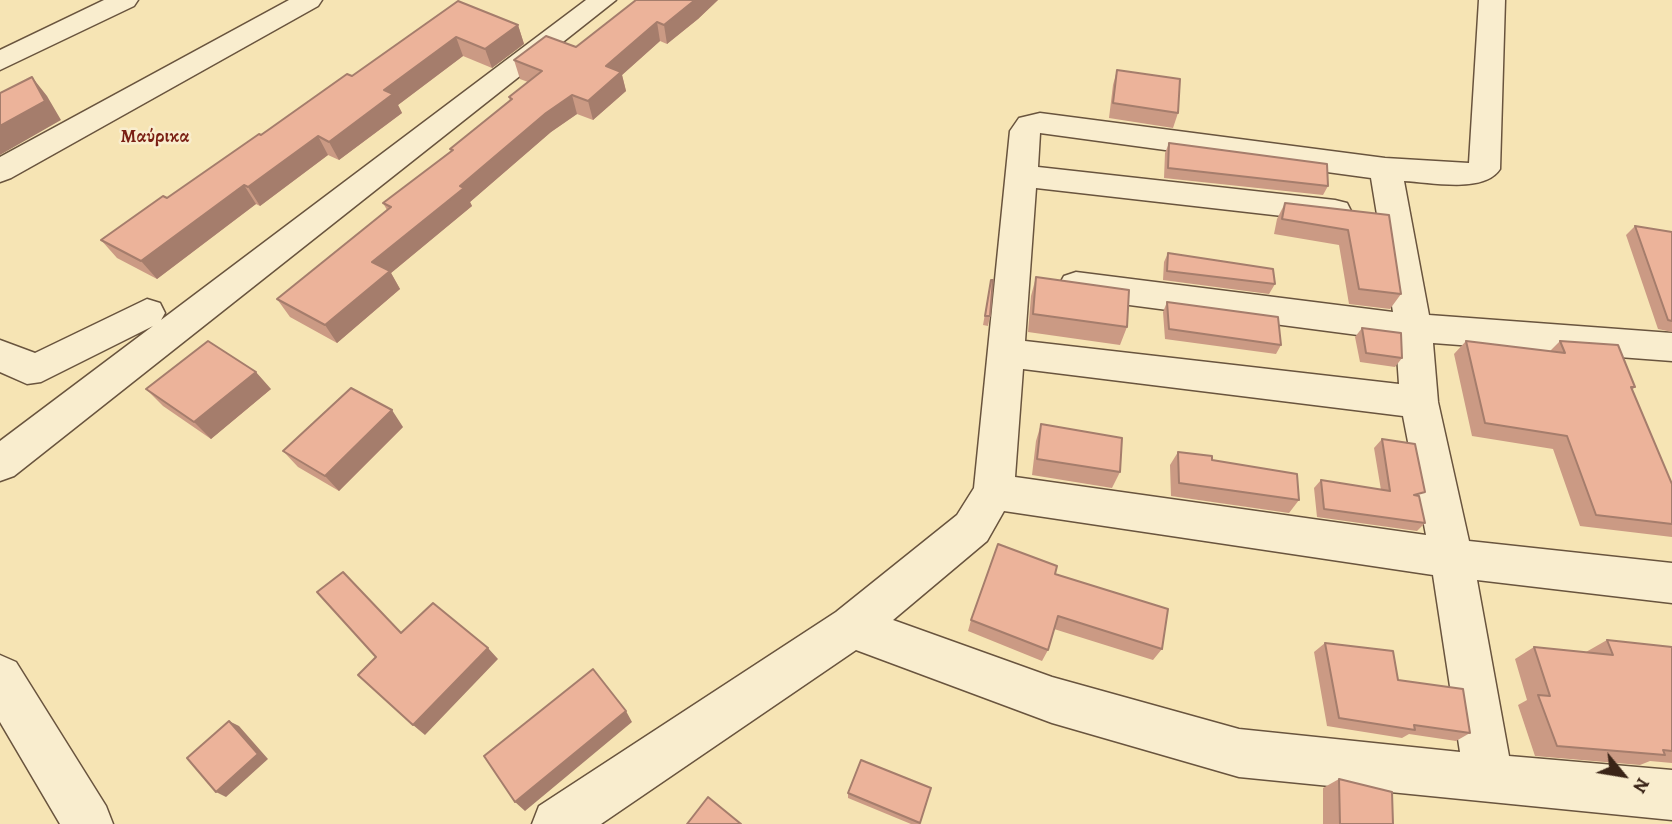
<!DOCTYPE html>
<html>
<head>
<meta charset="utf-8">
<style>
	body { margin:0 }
	#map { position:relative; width:1672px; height:824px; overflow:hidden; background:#f6e4b4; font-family:Alegreya,serif }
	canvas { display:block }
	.north { position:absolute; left:1588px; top:740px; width:70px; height:70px; -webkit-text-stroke:5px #f9edce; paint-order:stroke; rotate:120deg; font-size:19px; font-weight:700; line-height:28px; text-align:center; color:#3a2417 }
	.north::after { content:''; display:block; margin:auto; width:24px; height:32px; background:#3a2417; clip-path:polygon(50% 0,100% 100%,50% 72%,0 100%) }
</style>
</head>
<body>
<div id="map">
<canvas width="1672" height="824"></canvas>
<div class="north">N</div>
</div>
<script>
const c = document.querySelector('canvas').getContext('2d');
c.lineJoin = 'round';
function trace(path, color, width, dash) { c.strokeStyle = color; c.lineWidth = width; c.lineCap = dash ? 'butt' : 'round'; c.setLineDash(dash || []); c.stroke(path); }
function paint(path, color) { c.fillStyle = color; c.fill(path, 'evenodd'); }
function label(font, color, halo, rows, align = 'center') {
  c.font = font + ' Alegreya,serif'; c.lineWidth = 5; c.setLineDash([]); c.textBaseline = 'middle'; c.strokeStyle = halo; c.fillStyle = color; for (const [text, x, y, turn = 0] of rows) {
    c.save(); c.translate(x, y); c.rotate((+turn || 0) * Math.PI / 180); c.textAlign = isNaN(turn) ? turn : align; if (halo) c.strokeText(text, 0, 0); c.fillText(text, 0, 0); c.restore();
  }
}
const minor = new Path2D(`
	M104,0H138L134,6L0,70V50Z
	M289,0H322L318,6L11,178L0,182V157Z
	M586,0H616L14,476L0,481V441L153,326L41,382L27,384L0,372V340L35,353L147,299L160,303L165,313L161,320Z
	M1479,0H1505L1500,169C1484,194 1429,182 1404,181L1429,315L1672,333V361L1433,343L1438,402L1469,541L1672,563V603L1477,580L1509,756L1672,770V820L1239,777L1052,723L856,650L601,824H532L539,806L836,612L957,515L974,488L1010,131L1019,118L1040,113L1385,158L1469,163ZM1040,133L1371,178L1393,312L1076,272L1064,276L1059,285L1064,294L1076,298L1396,340L1399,384L1025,341L1036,188L1335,222L1347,219L1351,211L1347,203L1335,200L1038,167ZM1023,369L1403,416L1426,535L1015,477ZM1004,511L1433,575L1460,752L1239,729L1052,677L893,620L987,541Z
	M0,655L16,662L106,806L113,824H60L0,722Z`);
const wall = new Path2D(`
	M636,0H718L698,19L667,44L660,41L622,75L626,91L593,120L577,114L551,132L470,202L472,206L391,273L400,289L337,343L290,317L277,299L387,210L383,203L451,151L450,149L510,101L509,97L528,82L520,79L514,60L576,47Z
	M458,1L518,25L524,44L492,68L463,56L398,105L402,113L339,160L328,155L260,206L256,204L157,279L117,258L101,240L167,198L261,135L352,76Z
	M1117,70L1178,113L1173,128L1109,118L1113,85Z
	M1169,143L1328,186L1323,195L1164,178L1165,153Z
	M1285,203L1389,215L1401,294L1390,309L1349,304L1339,245L1274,234L1277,219Z
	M1635,226L1672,232V332L1658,329L1626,235Z
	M1168,253L1275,284L1269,294L1163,280L1164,262Z
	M1036,277L1127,327L1120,345L1028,332L1031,296Z
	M991,280L990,316L988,326L983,325Z
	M1167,302L1281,345L1276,354L1165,339L1163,312Z
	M1362,328L1402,358L1395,367L1360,362L1355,337Z
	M1466,341L1550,351L1560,341L1635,387L1632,390L1672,484V537L1580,526L1553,449L1472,436L1454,354Z
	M146,389H271L211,439L163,406Z
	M1041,424L1120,472L1112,488L1032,475L1036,441Z
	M403,427L339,491L298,467L283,451Z
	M1382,439L1419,498L1425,523L1417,531L1317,517L1314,488L1321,480L1381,490L1374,448Z
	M1178,452L1212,460L1299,500L1289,513L1171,496L1170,465Z
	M1055,574L1162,649L1153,660L1054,629L1048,650L1042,661L968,631L971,620Z
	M1607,640L1672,647V763L1650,761L1640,765L1535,756L1518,705L1527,700L1515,659L1534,647L1586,652Z
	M1325,643L1398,680L1470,733L1456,741L1409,734L1402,738L1327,726L1314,652Z
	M1339,779L1393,824H1323V788Z
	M931,788L920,824H911L848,798V793Z`);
const shadedWall = new Path2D(`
	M695,0H718L698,19L667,44L664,25Z
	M657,22L660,41L622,75L626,91L593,120L588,101L606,66Z
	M518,25L524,44L492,68L485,49Z
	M456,37L463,56L398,105L402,113L339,160L329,142L384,90Z
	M32,77L47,96L61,120L0,155V126Z
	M572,95L577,114L551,132L470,202L472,206L391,273L400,289L337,343L325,325L372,262L546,113Z
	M318,136L328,155L260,206L248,187Z
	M244,185L256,204L157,279L141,261Z
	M256,372L271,389L211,439L194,422Z
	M392,410L403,427L339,491L325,476Z
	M488,648L498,659L425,735L413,725Z
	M626,711L632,722L525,811L515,802Z
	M229,721L239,726L268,759L226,797L216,792Z`);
const building = new Path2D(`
	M636,0H695L664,25L657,22L606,66L621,72L588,101L572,95L546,113L460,186L464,188L372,262L390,271L325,325L277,299L391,207L383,203L453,150L450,149L512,99L509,97L542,71L514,60L546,36L576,47Z
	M458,1L518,25L485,49L456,37L384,90L393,94L329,142L318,136L248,187L244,185L141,261L101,240L163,196L167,198L259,134L261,135L347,74L352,76Z
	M1117,70L1180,79L1178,113L1113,103Z
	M32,77L45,101L0,126V93Z
	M1169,143L1327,164L1328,186L1168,168Z
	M1285,203L1389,215L1401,294L1359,289L1348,230L1282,219Z
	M1635,226L1672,232V321L1668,320Z
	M1168,253L1273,269L1275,284L1167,271Z
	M1036,277L1129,290L1127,327L1033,314Z
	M991,280H993L990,316H985Z
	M1167,302L1278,317L1281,345L1169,329Z
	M1362,328L1401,333L1402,358L1366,353Z
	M208,341L256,372L194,422L146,389Z
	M1466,341L1565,353L1560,341L1618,345L1635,387H1631L1672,484V524L1596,515L1567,436L1485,423Z
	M351,388L392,410L325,476L283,451Z
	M1041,424L1122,438L1120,472L1037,459Z
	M1382,439L1415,444L1425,492L1414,495L1419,496L1425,523L1324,509L1321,480L1390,491Z
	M1178,452L1212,456V460L1297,474L1299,500L1179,483Z
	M998,544L1057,566L1055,574L1168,609L1162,649L1058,616L1048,650L971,620Z
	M343,572L401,633L433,603L488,648L413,725L358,675L376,657L317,592Z
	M1607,640L1672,647V751L1663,750L1665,755L1557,746L1538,695L1550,696L1534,647L1613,655Z
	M1325,643L1393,651L1398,680L1463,689L1470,733L1414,725L1415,730L1339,718Z
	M593,669L626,711L515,802L484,756Z
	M229,721L258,754L216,792L187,758Z
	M861,760L931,788L920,823L848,793Z
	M1339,779L1392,792L1393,824H1340Z
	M708,797L741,824H687Z`);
const farQuarternames = [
	["Μαύρικα",155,137]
];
trace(minor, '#69543e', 3);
paint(minor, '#f9edce');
paint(wall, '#cb9a84');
paint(shadedWall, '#a57d6c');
paint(building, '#ecb39a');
trace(building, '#a57d6c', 2);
label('bold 19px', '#7a1f14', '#f9edce', farQuarternames);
</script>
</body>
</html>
